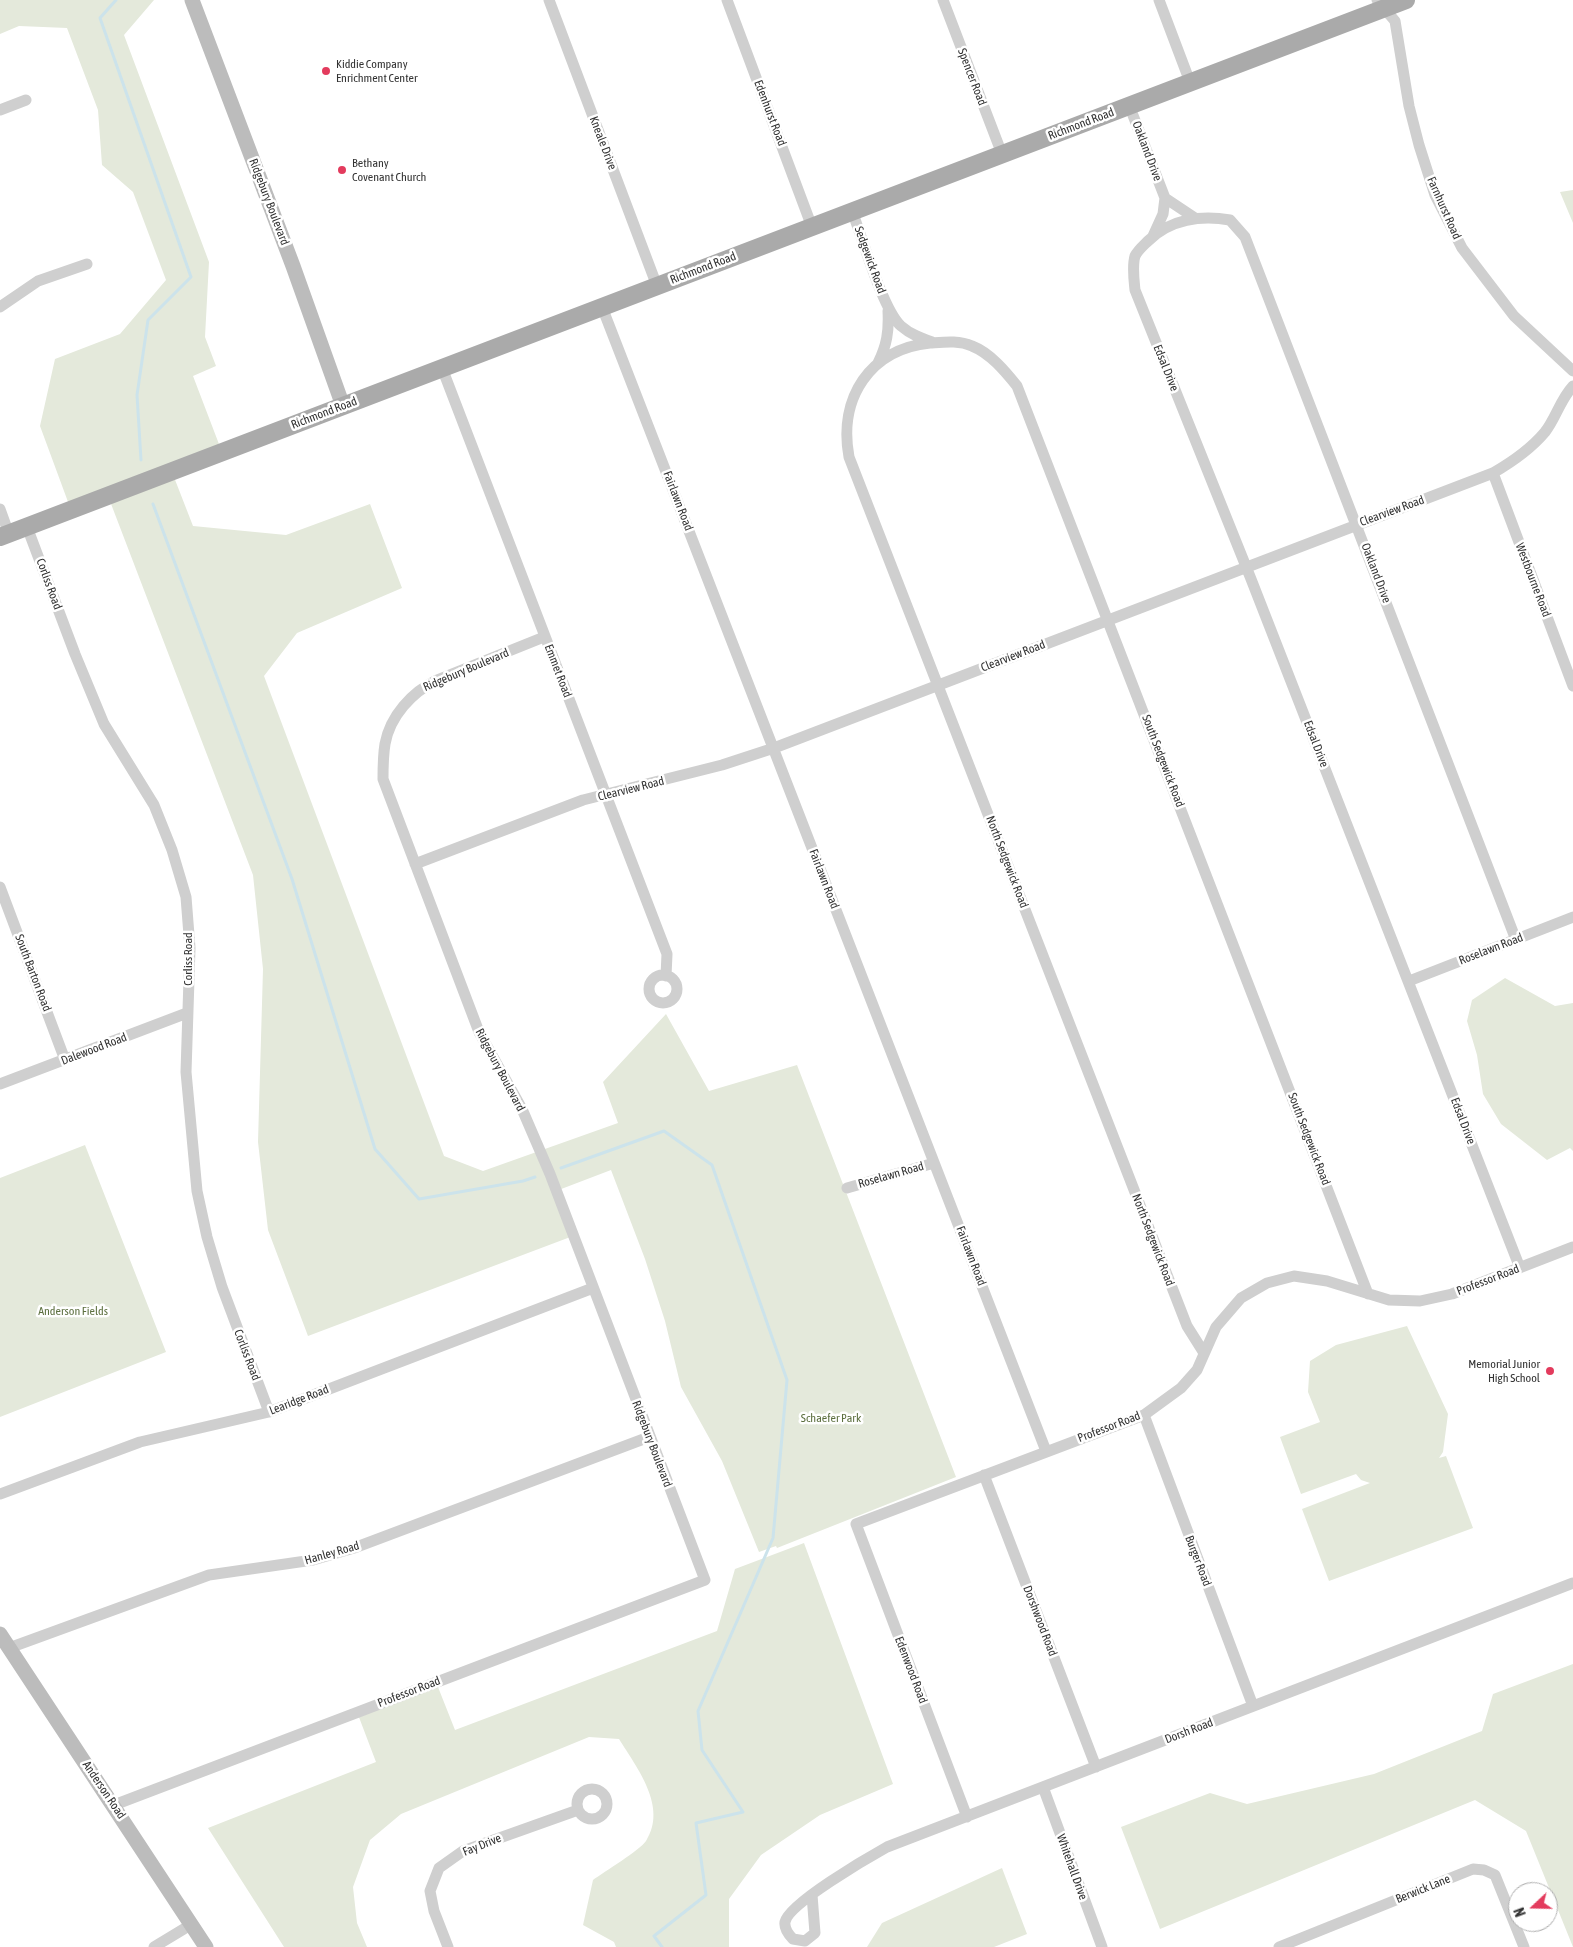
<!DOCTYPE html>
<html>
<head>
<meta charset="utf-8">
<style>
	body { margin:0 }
	#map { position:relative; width:1573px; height:1947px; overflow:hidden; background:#fff; font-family:"Asap Condensed",sans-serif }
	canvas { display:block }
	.north { position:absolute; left:1508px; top:1882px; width:50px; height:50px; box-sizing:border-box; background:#fff; border:1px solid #adadad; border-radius:50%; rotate:249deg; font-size:14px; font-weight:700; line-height:20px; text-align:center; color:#323232 }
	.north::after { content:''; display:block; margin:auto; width:18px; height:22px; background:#e33b5d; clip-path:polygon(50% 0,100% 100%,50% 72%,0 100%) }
</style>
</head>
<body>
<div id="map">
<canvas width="1573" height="1947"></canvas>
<div class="north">N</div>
</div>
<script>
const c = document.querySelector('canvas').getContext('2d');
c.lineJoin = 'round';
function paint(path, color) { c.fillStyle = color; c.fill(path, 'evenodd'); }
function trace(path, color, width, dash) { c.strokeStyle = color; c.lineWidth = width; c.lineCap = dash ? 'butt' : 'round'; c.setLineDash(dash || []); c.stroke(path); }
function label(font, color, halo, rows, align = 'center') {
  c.font = font + ' "Asap Condensed",sans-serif'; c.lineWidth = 5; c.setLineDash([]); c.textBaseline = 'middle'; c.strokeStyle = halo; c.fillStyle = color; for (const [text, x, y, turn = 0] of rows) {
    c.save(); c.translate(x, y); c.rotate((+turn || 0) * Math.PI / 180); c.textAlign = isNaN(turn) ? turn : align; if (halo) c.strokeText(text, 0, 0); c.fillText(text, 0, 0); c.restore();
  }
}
const green = new Path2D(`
	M0,0H154L124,35L209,262L205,337L216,366L193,376L222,452L172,472L193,526L286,535L370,504L402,588L297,633L264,676L444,1156L483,1171L618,1123L603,1082L666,1014L709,1091L797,1065L956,1477L777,1548L776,1546L759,1552L722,1461L681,1387L665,1321L645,1259L611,1170L556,1191L573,1236L308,1336L268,1230L258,1142L263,969L253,875L108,496L71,510L40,426L55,359L120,334L166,280L133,192L102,165L98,110L67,28L19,26L0,34Z
	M1573,190V223L1560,192Z
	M1505,978L1555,1006L1573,1003V1151L1570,1148L1547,1160L1501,1124L1483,1094L1477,1055L1467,1021L1472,1000Z
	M85,1145L166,1352L0,1417V1178Z
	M1407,1326L1448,1414L1443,1452L1439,1458L1446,1456L1473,1528L1329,1581L1302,1509L1370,1483L1361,1480L1356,1474L1301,1494L1280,1437L1320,1422L1308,1392L1310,1361L1336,1345Z
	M804,1543L893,1784L820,1815L761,1855L729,1899V1947H616L614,1942L583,1925L593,1880C604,1872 640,1850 646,1841C668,1807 637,1768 619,1739L589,1737L401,1814L370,1840L353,1887L357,1923L367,1947H284L208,1828L376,1762L357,1712L436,1682L455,1730L717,1631L735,1569Z
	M1573,1664V1947L1526,1831L1475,1800L1160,1929L1121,1827L1210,1793L1247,1804L1374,1774L1482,1731L1493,1694Z
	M1002,1868L1027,1934L994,1947H867L882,1923Z`);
const stream = new Path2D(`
	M116,0L100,18L191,277L148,320L137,395L141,460
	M153,504L292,879L375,1149L419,1199L523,1181L535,1177
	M561,1168L664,1131L712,1165L787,1380L773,1538L698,1711L702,1750L743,1812L696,1823L706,1895L654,1936L662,1947`);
const street = new Path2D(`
	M549,0L657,286
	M727,0L812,227
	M943,0L1002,154
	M1159,0L1190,82
	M1377,0L1395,21L1409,106L1419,145L1435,195L1462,248L1514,316L1573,371
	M1129,105L1165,198L1195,218
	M0,110L26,100
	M852,211C862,237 883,310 901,326C910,334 921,338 932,342
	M1153,236L1163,214L1165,198
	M0,307L38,281L87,264
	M602,307L1046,1451
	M878,363C887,345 889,331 888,311
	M442,368L667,954L666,976
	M1493,473L1573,686
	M0,509L9,534
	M27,527L75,654L104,724L154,805L172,850L186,897L190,948L186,1072L197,1191L207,1237L222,1287L269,1412
	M415,864L583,800L722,765L774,748L1493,473C1512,462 1530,450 1545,432C1556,418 1560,400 1573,386
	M0,887L65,1060
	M1516,940L1245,237L1230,220C1201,215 1170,219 1148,241C1144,245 1138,250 1135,256C1132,266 1134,280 1135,290L1251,579L1520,1268
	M649 989a14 14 0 1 1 28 0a14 14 0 1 1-28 0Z
	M1409,981L1573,917
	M0,1084L187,1013
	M847,1188L934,1163
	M1204,1353L1187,1326L849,457C838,398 870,349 930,343C944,342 959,340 972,346C990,353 1005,371 1017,386L1368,1294
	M1144,1415L1253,1706
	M984,1475L1096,1767
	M0,1494L140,1442L269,1412L593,1288
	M9,1648L209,1575L313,1560L354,1548L649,1437
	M1043,1787L1102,1947
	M577 1804a15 15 0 1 1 30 0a15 15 0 1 1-30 0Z
	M114,1805L705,1580L550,1174L522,1109L479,1032L383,779C383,768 383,756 385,744C390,716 412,692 437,680L544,637
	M967,1817L856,1524L1144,1415L1181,1388L1197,1370L1216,1327L1241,1298L1267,1283L1294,1276L1327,1281L1389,1300L1420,1301L1452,1294L1573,1247
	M812,1895L815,1933L805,1941L793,1939C789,1935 784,1929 785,1922C788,1904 869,1857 887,1847L1573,1583
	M154,1947L192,1924
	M448,1947L434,1911L430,1891L439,1868L463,1851L578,1810
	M1279,1947L1473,1869L1484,1870L1495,1875L1524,1947`);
const secondary = new Path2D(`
	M192,0L293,266L343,406
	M0,1634L206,1947`);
const primary = new Path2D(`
	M0,537L1406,0`);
const markers = [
	[326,71,5,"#e33b5d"],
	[342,170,5,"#e33b5d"],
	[1550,1371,5,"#e33b5d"]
];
const poiNames = [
	["Kiddie Company",336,64],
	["Enrichment Center",336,78],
	["Bethany",352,163],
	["Covenant Church",352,177],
	["Memorial Junior",1540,1364,"right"],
	["High School",1540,1378,"right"]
];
const streetNames = [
	["Spencer Road",972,77,69],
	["Edenhurst Road",770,113,69],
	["Richmond Road",1081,124,-21],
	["Kneale Drive",603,143,69],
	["Oakland Drive",1147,151,69],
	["Ridgebury Boulevard",269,202,69],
	["Farnhurst Road",1444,208,66],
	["Sedgewick Road",870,260,70],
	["Richmond Road",703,268,-21],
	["Edsal Drive",1166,368,68],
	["Richmond Road",324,413,-21],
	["Fairlawn Road",678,501,69],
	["Clearview Road",1392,511,-20],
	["Oakland Drive",1376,573,69],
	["Westbourne Road",1533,580,69],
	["Corliss Road",49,584,70],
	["Clearview Road",1013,656,-21],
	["Ridgebury Boulevard",466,670,-23],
	["Emmet Road",558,671,69],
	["Edsal Drive",1316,744,69],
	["South Sedgewick Road",1163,761,69],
	["Clearview Road",631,789,-14],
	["North Sedgewick Road",1007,862,69],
	["Fairlawn Road",824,879,69],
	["Roselawn Road",1491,949,-21],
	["Corliss Road",188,959,-90],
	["South Barton Road",33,973,69],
	["Dalewood Road",94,1049,-21],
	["Ridgebury Boulevard",500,1070,62],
	["Edsal Drive",1463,1121,69],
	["South Sedgewick Road",1309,1139,69],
	["Roselawn Road",891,1175,-16],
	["North Sedgewick Road",1153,1240,69],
	["Fairlawn Road",971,1256,69],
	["Professor Road",1488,1280,-21],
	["Corliss Road",247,1355,69],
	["Learidge Road",299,1400,-21],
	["Professor Road",1109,1427,-21],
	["Ridgebury Boulevard",652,1444,69],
	["Hanley Road",332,1553,-16],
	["Burger Road",1198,1561,69],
	["Dorshwood Road",1040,1621,69],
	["Edenwood Road",911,1670,69],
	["Professor Road",409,1692,-21],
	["Dorsh Road",1189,1731,-21],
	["Anderson Road",104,1790,56],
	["Fay Drive",482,1845,-22],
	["Whitehall Drive",1072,1867,70],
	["Berwick Lane",1423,1889,-22]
];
const parkNames = [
	["Anderson Fields",73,1311],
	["Schaefer Park",831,1418]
];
paint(green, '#e4e9db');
trace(stream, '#cce3eb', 3);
trace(street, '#cfcfcf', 11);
trace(secondary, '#bcbcbc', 15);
trace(primary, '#aaa', 18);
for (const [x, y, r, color] of markers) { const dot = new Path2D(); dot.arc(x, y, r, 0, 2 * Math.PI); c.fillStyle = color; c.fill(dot); trace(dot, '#fff', 2); }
label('12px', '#323232', '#fff', poiNames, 'left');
label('12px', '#323232', '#fff', streetNames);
label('12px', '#5c6f3f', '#fff', parkNames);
</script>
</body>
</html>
